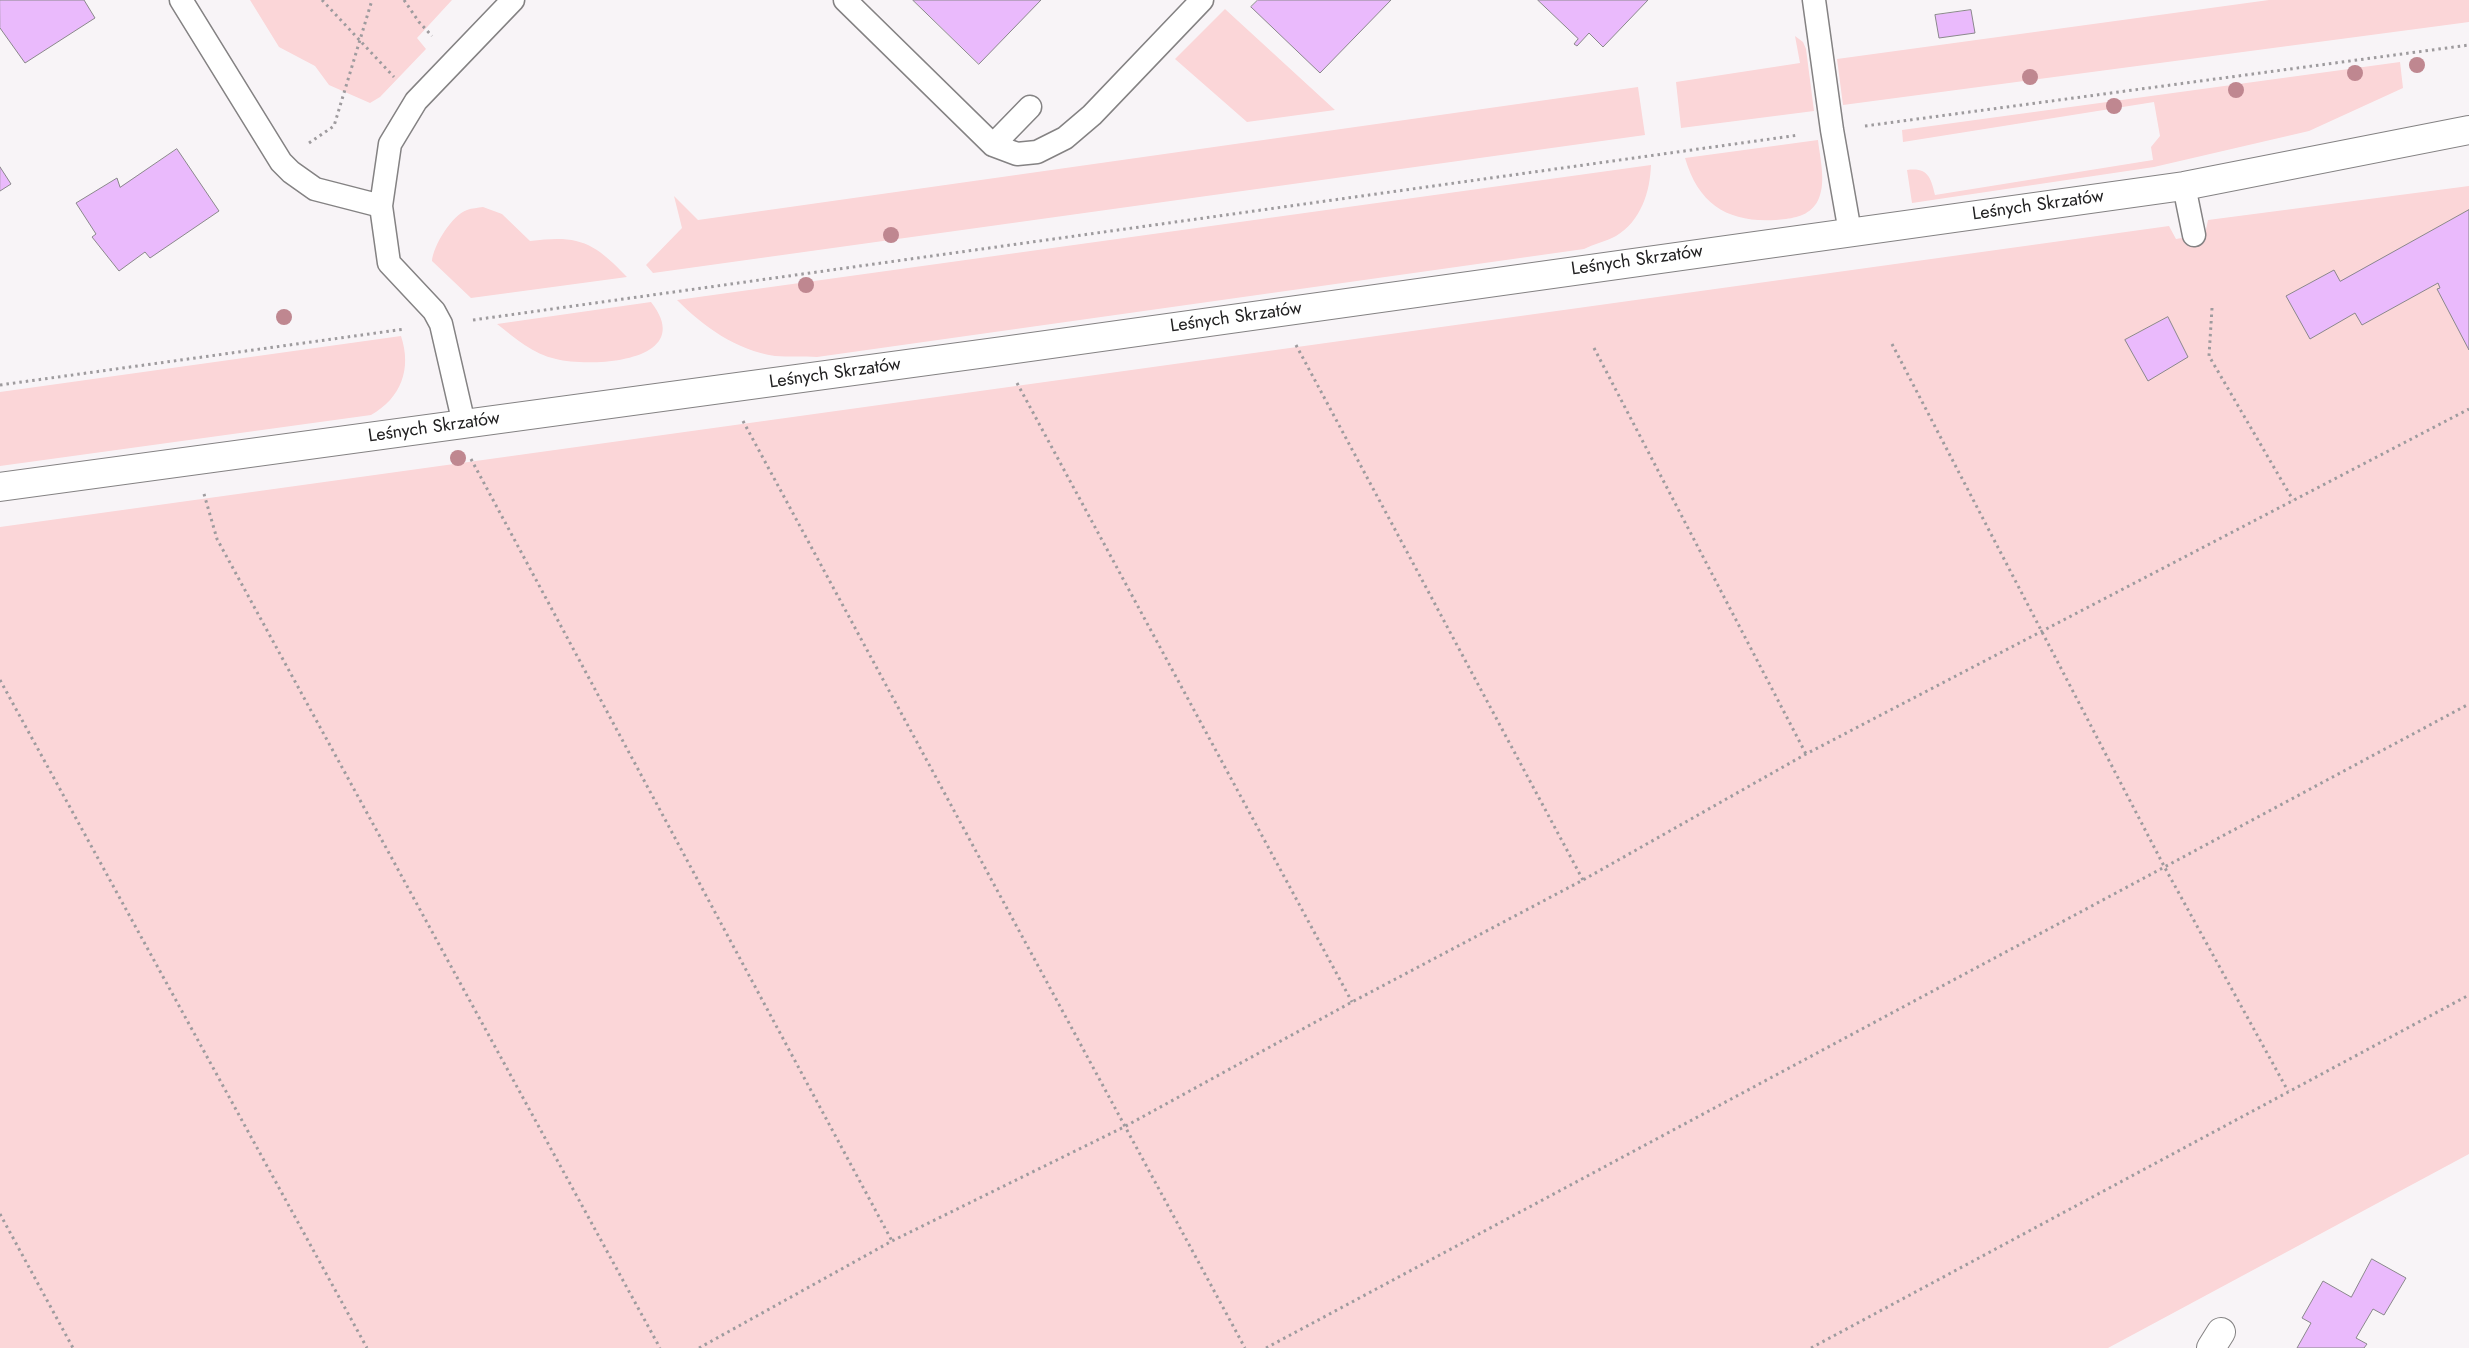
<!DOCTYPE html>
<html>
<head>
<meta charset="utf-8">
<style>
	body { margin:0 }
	canvas { display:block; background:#f8f4f7 }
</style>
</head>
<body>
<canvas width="2469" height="1348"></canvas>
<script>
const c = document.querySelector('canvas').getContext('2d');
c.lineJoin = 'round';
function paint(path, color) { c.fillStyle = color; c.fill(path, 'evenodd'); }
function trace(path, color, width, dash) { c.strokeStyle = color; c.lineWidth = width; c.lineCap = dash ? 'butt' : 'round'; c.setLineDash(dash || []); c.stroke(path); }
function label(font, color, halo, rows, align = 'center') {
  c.font = font + ' Jost,sans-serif'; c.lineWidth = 4; c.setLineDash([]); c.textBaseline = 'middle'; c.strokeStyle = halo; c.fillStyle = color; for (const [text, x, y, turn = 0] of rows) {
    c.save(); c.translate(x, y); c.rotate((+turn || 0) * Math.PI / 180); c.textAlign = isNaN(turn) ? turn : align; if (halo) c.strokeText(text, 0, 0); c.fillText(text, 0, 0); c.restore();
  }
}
const green = new Path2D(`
	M250,0H452L417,38L426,49L380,97L370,103L329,85L315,66L279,47Z
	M2269,0H2469V22L1843,105L1837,59Z
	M1225,9L1335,110L1247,122L1175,59Z
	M1795,36L1803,42L1806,49L1814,111L1681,128L1676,82L1800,63Z
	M2400,62L2403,88L2309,131L2154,167L1912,203L1907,170C1928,167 1931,178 1935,195L2153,160L2151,147L2160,136L2154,102L1903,142L1902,130Z
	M1638,87L1645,135L653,273L646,265L682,228L674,196L698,220Z
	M1818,140C1820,158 1826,181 1819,198C1813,213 1800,217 1786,219C1735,225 1700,210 1685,158Z
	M1651,165C1650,192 1641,221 1616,236C1607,241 1594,244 1584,249L817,357C804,356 789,357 775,356C736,350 704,327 677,300Z
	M2469,186V1154L2108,1348H0V527L2169,226L2176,239L2205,234L2208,220Z
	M483,207L502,214L530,241C578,235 593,241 627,277L471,298L432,261C433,246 452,215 467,210C472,208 478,208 483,207Z
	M651,302C698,362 591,368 556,359C533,354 515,338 497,324Z
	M401,336C412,369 401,398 371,415L0,466V392Z`);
const building = new Path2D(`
	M0,0H84L95,18L25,63L0,28Z
	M913,0H1041L979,64Z
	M1258,0H1391L1320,73L1251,7Z
	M1538,0H1648L1603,47L1589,33L1577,46L1574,44L1578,39Z
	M1971,10L1975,33L1939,38L1935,15Z
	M177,149L219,211L150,258L145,252L119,271L92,237L96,234L76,203L117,178L120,187Z
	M0,167L11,184L0,191Z
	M2469,210V350L2437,289L2440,288L2438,283L2362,325L2355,313L2310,339L2286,296L2334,270L2340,281Z
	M2168,317L2188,357L2148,381L2125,340Z
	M2372,1259L2406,1278L2384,1315L2373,1309L2356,1338L2367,1344L2364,1348H2297L2311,1323L2302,1318L2323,1281L2351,1297Z`);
const path = new Path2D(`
	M322,0L394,77
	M404,0L419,22L432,36
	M1865,126L2469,45
	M309,143L334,126L372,0
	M2212,308L2209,356L2293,500
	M473,320L1799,135
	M1892,344L2165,868L2288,1091
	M1296,345L1583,880
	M1594,348L1806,754
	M1017,383L1352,1002
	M0,385L405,329
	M743,421L1245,1348
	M471,459L892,1241
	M204,494L217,539L660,1348
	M0,680L367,1348
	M0,1214L73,1348
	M699,1348L892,1241L1124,1127L1352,1002L1583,880L1806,754L2469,409
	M1266,1348L2469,704
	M1811,1348L2469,995`);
const service = new Path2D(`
	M181,0L281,162L291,172L315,189L381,206L389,263L434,311L441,324L464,424
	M845,0L993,145L1030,107
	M1814,0L1832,130L1850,232
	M993,145L1017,154L1037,152L1065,138L1092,115L1202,0
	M2184,186L2194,235
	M381,206L390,144L416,101L513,0`);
const minor = new Path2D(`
	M0,487L1002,351L2184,186L2469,130
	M2211,1348L2221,1332`);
const trees = [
	[2417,65],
	[2355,73],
	[2030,77],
	[2236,90],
	[2114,106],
	[891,235],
	[806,285],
	[284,317],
	[458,458]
];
const streetNames = [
	["Leśnych Skrzatów",2038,206,-8],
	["Leśnych Skrzatów",1637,261,-8],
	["Leśnych Skrzatów",1236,318,-8],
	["Leśnych Skrzatów",835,374,-8],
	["Leśnych Skrzatów",434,428,-8]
];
paint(green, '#fbd6d8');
paint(building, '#eabafc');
trace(building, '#8a888b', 1);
trace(service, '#848283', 25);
trace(minor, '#848283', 30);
trace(path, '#9e9b9e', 3, [2.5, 4]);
trace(service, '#fff', 22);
trace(minor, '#fff', 28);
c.fillStyle = '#bf8790';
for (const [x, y] of trees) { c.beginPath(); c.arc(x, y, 8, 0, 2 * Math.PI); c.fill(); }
label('18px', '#212021', '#fff', streetNames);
</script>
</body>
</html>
